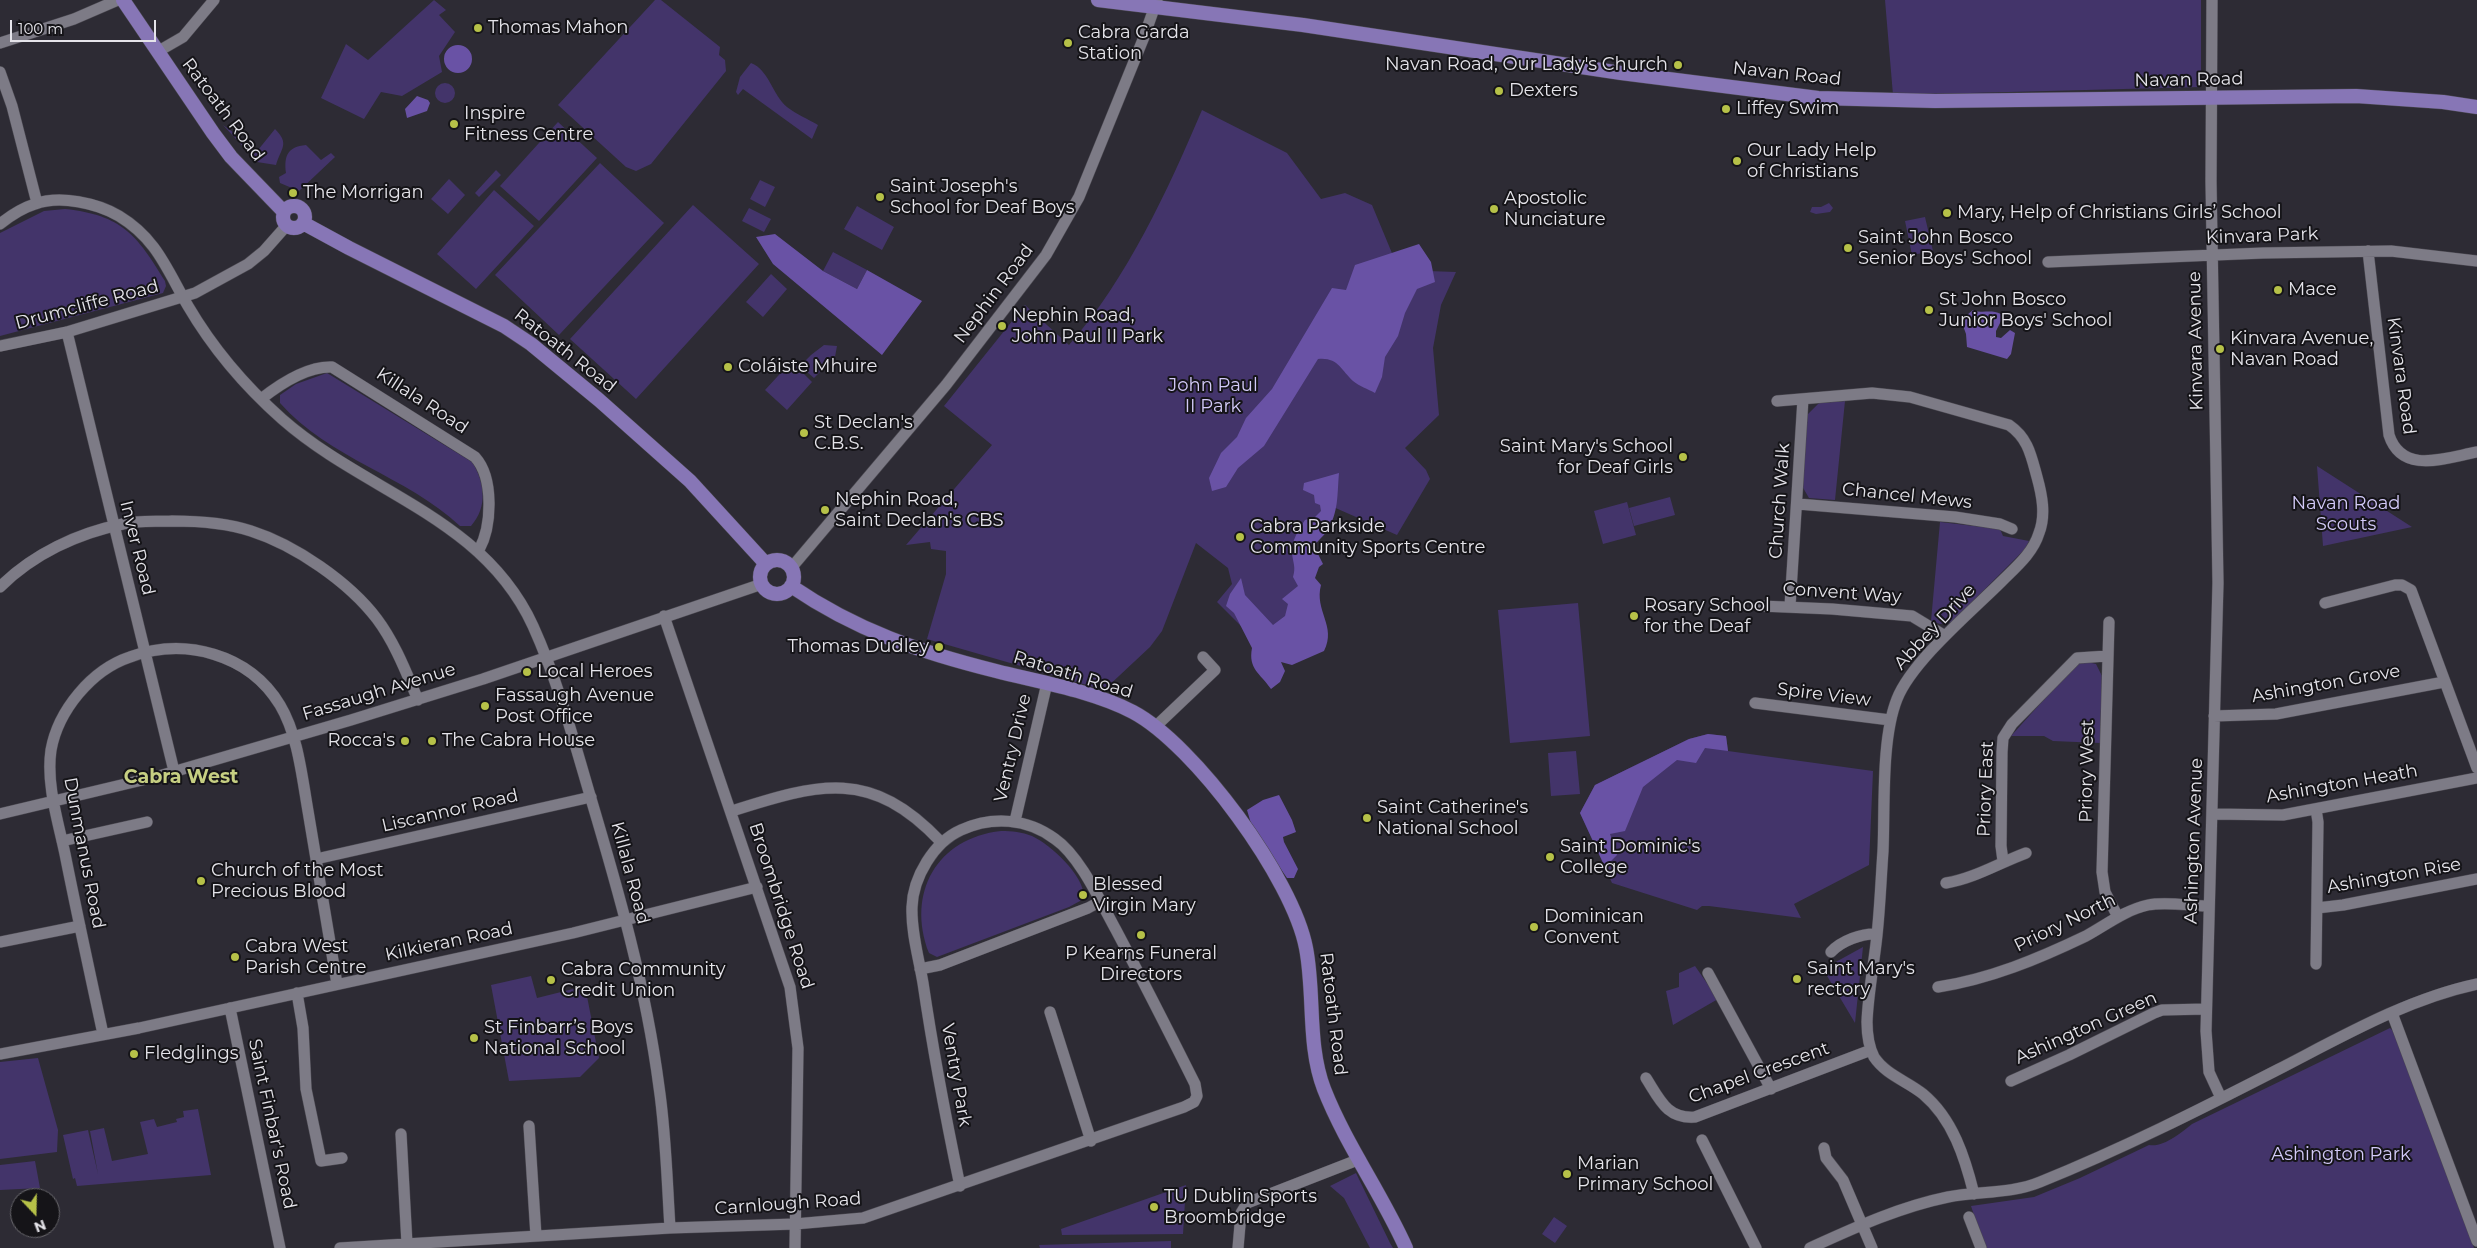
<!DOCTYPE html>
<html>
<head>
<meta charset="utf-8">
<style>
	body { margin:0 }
	#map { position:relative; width:2477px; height:1248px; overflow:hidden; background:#2d2b34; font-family:Montserrat,sans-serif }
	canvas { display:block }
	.north { position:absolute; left:10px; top:1188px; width:50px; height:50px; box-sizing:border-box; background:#151418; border:1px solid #68676c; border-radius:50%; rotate:159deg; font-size:14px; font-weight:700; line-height:20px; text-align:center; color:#e5e4ea }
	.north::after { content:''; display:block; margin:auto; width:18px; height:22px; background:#b6c148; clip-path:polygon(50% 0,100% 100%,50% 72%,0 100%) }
	.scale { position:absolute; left:10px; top:20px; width:146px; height:22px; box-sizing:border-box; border:2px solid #e5e4ea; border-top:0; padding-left:6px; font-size:15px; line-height:18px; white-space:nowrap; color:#e5e4ea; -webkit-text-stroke:4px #151418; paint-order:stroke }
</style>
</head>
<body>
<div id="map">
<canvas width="2477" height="1248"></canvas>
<div class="north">N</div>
<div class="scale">100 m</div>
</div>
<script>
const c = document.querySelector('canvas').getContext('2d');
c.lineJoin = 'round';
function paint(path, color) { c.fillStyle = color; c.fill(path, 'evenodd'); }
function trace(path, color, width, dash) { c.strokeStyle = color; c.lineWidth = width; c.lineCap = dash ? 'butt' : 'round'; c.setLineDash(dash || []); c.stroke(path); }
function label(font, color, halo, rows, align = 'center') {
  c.font = font + ' Montserrat,sans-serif'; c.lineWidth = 4; c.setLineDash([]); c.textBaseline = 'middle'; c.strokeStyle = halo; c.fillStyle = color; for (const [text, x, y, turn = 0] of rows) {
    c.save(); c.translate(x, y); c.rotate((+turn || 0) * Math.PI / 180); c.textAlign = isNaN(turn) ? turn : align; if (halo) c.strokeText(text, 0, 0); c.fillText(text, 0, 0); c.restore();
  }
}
const green = new Path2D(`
	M434,0L446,10L439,15L455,32L439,56L442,72L402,96L381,92L364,119L321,98L346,44L368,60Z
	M655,0H661L720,47L719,55L725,60L726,71L651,164L636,171L626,167L558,105Z
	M1885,0H2201V87L1893,95Z
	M751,63C769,70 772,94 787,107C796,114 808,119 818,125L812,139L743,89L738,95L736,92L740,77Z
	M435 93a10 10 0 1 1 20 0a10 10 0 1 1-20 0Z
	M1202,110L1287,153L1321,199L1345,193L1372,205L1399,270L1456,272L1441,305L1433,348L1439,415L1405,448L1426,470L1430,479L1397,535L1331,506L1305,536L1312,601L1272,657L1217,602L1232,584L1228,568L1196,543L1162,631L1150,647L1104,690L927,639L946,574V551L931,549L930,542L906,545L992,445L944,406L1025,305L1069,345C1127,279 1168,190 1202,110Z
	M558,122L597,158L539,221L500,186Z
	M223,125L258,150L275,129C290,144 281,148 276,165L257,162Z
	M306,145L321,160L331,153L335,157L299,191L280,183L279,177L286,173C284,156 287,147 306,145Z
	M600,163L664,223L559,335L495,275Z
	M496,170L501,175L479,197L475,193Z
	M449,179L465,195L448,214L431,199Z
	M760,180L775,187L765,207L750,199Z
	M494,190L534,226L476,289L437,254Z
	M1829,203L1833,208L1830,212L1816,214L1810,212L1812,207H1821Z
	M693,205L759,264L636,399L570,339Z
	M857,206L894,227L882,250L844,229Z
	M749,208L771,219L764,232L742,221Z
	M65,209C122,215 137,235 165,281L166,286L163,293L0,336V233L44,211Z
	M1925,217L1933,251L1912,255L1905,221Z
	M833,252L867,270L857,289L823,271Z
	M771,274L787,289L763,317L746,302Z
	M824,345L837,346L835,357L814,378L800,366L811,355Z
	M794,364L812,382L787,410L765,390L789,364Z
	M327,373L472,462C485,482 488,507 471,526H460C407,476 329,459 280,403V395L296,384Z
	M1845,401L1835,500L1809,498L1802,486L1807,415L1819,403Z
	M2317,466L2412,527L2323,546Z
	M1670,497L1675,515L1634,526L1629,508Z
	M1627,502L1636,535L1603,544L1594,511Z
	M1940,522L2000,529L2003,536L2029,541L2025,549L1952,622L1940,624L1931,621Z
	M1578,603L1590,736L1510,743L1498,610Z
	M2082,661L2096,664L2102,676L2100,743L2053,741L2044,736H2011L2076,664Z
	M1708,734L1726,736L1728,751L1873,771L1869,865L1794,904L1801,918L1709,906H1702L1697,910L1612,883L1580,813L1595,785L1689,739Z
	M1576,751L1580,794L1551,796L1548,753Z
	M1001,831C1012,831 1022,832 1032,836C1051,845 1084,875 1084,897L1080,901L1069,907L937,957L929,953C906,893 937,838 1001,831Z
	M1863,947L1855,1023L1823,969Z
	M1695,966L1718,999L1673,1025L1666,991L1679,987V973Z
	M531,976L537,998L585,986L599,1058L580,1077L509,1081L491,985Z
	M2390,1028L2394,1032L2474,1248H1985L1971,1206L2034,1197L2080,1178L2149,1145C2163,1148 2182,1132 2192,1124Z
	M38,1058L58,1130L57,1152L0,1159V1062Z
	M198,1109L211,1175L77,1186L75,1178L73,1179L63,1135L88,1130L98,1174L90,1131L104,1128L112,1161L148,1154L140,1122L154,1119L157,1127L177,1122L176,1119L184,1117L183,1111Z
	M35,1161L40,1188L0,1190V1165Z
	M1356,1173L1390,1243L1393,1248H1370L1344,1198L1330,1186Z
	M1186,1185L1183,1234L1062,1235L1061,1229Z
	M1554,1217L1567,1226L1555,1243L1542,1234Z
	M1171,1241V1248H1040L1039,1245Z`);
const forest = new Path2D(`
	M444 59a14 14 0 1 1 28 0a14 14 0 1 1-28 0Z
	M417,96L428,100L430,103L427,111L407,118L405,109Z
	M775,234L823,271L857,289L867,270L922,301L882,355L773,264L756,237Z
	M1419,244L1431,262L1435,282L1417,289L1405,313L1398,336L1385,357L1382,377L1375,393C1368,389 1359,386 1353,381C1341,370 1338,357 1318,359L1264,446L1238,468L1226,487L1212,491L1209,478L1221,453L1237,437L1246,418L1272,389L1332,288L1346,290L1355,265Z
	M1973,310C1982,314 1991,309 2001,314L2002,319L1996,331V337L2001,338L2010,330L2015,333L2011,354L2007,359L1967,347L1966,334L1961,320Z
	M1339,473C1337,495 1339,512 1327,531C1323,537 1318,540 1314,546L1323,564L1319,567L1315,578L1321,585C1314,611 1337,626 1324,651L1292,665L1281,662L1285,671L1280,682L1271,689C1260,673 1248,669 1252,648L1234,613L1226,606L1230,594L1241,578L1245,595L1273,625L1285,616L1288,604L1282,599L1298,586L1293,577C1296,566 1293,564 1292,553C1291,541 1299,529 1305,520L1315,517L1321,511L1320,505L1315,503L1314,495L1303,490L1304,483Z
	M1708,734L1726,736L1728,751L1705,748L1696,763L1677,760L1643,787L1625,831L1610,834L1617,855L1605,867L1580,813L1595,785L1689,739Z
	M1279,795L1292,820L1296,832L1283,837L1284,842L1298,869L1294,878H1287L1252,827L1247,810L1263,800Z`);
const minor = new Path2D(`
	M2212,0L2211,182L2218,583L2206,1031L2209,1072L2221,1098
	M0,43L74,19L118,0
	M157,52L183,37L214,0
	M0,72L12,106L37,203
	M0,224C10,216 22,208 35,204C60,195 97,203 119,216C157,239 167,270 188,306C212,347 246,387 282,419C366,493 483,517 533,626C557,679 573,737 589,792C618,889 646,987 659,1087C666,1134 667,1181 670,1228
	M2368,251L2389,435C2402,475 2445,458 2477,452
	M2048,262L2263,253L2391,251L2477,261
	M67,332L174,771
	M0,346L67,332L195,293L248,264L264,251L287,225
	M261,399C280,384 307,366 332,367L475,457C494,478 492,526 479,550
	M1777,401L1872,393L1910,397L2009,425C2028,438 2031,455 2037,477C2042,495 2046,515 2039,533C2033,553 2016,567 2002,581C1972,611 1912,661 1897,699C1881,739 1885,807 1883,851C1881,879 1880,907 1877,935C1874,964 1868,994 1867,1022C1867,1033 1869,1047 1874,1057C1886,1075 1907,1081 1923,1094C1953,1119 1965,1158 1974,1194
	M1798,504L1955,517L2000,524L2012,529
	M792,567L946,385L1046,255L1079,197L1144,37L1157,0
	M0,587C33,554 78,533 123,524C139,520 156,522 172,521C198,521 227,523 251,531C295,545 349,582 377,619C395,643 406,672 418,700
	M2325,603L2395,585H2402L2411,590L2477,768
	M1761,606L1832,609L1912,616L1945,636
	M1790,606L1803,399
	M664,616L790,987L798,1048L795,1248
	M2109,622L2102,872L2105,892L2118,917
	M1755,703L1890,720
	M2214,716L2276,714L2444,682
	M1155,727L1215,670L1203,657
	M2316,809L2318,822L2316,964
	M732,811C820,783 871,768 941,842
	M0,814L159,776L351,720L483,679L762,584
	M2213,814L2283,815L2477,778
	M1015,821L1047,683
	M62,841L147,822
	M316,859L591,797
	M2003,861L2001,846L2002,752L2003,738L2012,724L2077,658L2107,656
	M1946,883C1975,878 1999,863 2026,853
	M2317,908L2343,905L2477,879
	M0,942L80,926
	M1831,952C1841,941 1862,933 1877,934
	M920,969L940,965L1088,908L1101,901
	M1708,973L1771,1089
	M1938,987C1990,979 2038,959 2086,936C2106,925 2125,910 2148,905C2166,901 2190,906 2209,906
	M297,993L303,1028L306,1089L321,1161L342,1158
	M230,1008L280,1248
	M1050,1012L1091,1141
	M2392,1013L2477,1241
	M103,1034C90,974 77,914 65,854C58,821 46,784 51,750C58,711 91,670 130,657C185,637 249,654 280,705C298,735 302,777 308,811C318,868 327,926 337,984
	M0,1054L139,1028L573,933L757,887
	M1646,1078C1660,1100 1667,1119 1695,1117L1871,1050
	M2011,1081L2069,1055L2154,1013L2162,1010L2206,1009
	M529,1126L536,1236
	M401,1134L407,1244
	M1702,1140L1756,1248
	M1824,1148L1826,1158L1843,1180L1872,1248
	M1969,1217L1981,1248
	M340,1248L670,1228L795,1224L863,1218L1184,1107L1194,1102L1197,1096L1195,1084C1169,1032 1143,981 1116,930C1101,903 1080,856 1055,839C1027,818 992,816 961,830C934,842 913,877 912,907C911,932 919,959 923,983C933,1051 946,1119 960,1186
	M1238,1248L1241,1213L1247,1203L1360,1159
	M1810,1248C1854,1228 1899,1207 1948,1197C1978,1191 2011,1194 2040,1182C2122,1149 2201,1109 2279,1069C2343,1036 2407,999 2477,984`);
const major = new Path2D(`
	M123,0L213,133L231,157L284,212
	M1098,0L1303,25L1621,73L1818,98L1935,101L2356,96L2443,102L2477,107
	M283 217a11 11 0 1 1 22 0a11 11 0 1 1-22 0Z
	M303,223L349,248L504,326L531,344L599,400L690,481L766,564
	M760 577a17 17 0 1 1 34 0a17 17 0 1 1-34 0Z
	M791,586C857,631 920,652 996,671C1039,682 1093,691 1133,712C1195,745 1293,879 1306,948C1315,994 1307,1045 1324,1089C1346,1145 1382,1194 1406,1248`);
const markers = [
	[478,28,5,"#b6c148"],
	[1068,43,5,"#b6c148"],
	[1678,65,5,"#b6c148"],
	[1499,91,5,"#b6c148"],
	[1726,109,5,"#b6c148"],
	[454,124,5,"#b6c148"],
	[1737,161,5,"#b6c148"],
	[293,193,5,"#b6c148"],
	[880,197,5,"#b6c148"],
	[1494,209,5,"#b6c148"],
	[1947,213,5,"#b6c148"],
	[1848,248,5,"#b6c148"],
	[2278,290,5,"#b6c148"],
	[1929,310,5,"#b6c148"],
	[1002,326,5,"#b6c148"],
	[2220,349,5,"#b6c148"],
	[728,367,5,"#b6c148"],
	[804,433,5,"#b6c148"],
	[1683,457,5,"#b6c148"],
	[825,510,5,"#b6c148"],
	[1240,537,5,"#b6c148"],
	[1634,616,5,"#b6c148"],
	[939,647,5,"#b6c148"],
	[527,672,5,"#b6c148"],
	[485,706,5,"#b6c148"],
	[405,741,5,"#b6c148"],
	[432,741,5,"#b6c148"],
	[1367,818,5,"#b6c148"],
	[1550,857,5,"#b6c148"],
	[201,881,5,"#b6c148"],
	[1083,895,5,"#b6c148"],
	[1534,927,5,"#b6c148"],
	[1141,935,5,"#b6c148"],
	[235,957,5,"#b6c148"],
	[1797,979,5,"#b6c148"],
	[551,980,5,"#b6c148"],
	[474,1038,5,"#b6c148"],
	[134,1054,5,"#b6c148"],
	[1567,1174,5,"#b6c148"],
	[1154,1207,5,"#b6c148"]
];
const poiNames = [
	["Thomas Mahon",488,28],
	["Cabra Garda",1078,33],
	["Station",1078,54],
	["Navan Road, Our Lady's Church",1668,65,"right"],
	["Dexters",1509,91],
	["Liffey Swim",1736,109],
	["Inspire",464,114],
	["Fitness Centre",464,135],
	["Our Lady Help",1747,151],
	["of Christians",1747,172],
	["Saint Joseph's",890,187],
	["School for Deaf Boys",890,208],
	["The Morrigan",303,193],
	["Apostolic",1504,199],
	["Nunciature",1504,220],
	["Mary, Help of Christians Girls’ School",1957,213],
	["Saint John Bosco",1858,238],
	["Senior Boys' School",1858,259],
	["Mace",2288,290],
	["St John Bosco",1939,300],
	["Junior Boys' School",1939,321],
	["Nephin Road,",1012,316],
	["John Paul II Park",1012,337],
	["Kinvara Avenue,",2230,339],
	["Navan Road",2230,360],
	["Coláiste Mhuire",738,367],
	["St Declan's",814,423],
	["C.B.S.",814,444],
	["Saint Mary's School",1673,447,"right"],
	["for Deaf Girls",1673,468,"right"],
	["Nephin Road,",835,500],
	["Saint Declan's CBS",835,521],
	["Cabra Parkside",1250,527],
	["Community Sports Centre",1250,548],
	["Rosary School",1644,606],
	["for the Deaf",1644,627],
	["Thomas Dudley",929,647,"right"],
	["Local Heroes",537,672],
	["Fassaugh Avenue",495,696],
	["Post Office",495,717],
	["Rocca's",395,741,"right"],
	["The Cabra House",442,741],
	["Saint Catherine's",1377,808],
	["National School",1377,829],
	["Saint Dominic's",1560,847],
	["College",1560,868],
	["Church of the Most",211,871],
	["Precious Blood",211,892],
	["Blessed",1093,885],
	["Virgin Mary",1093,906],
	["Dominican",1544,917],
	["Convent",1544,938],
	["Cabra West",245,947],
	["Parish Centre",245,968],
	["P Kearns Funeral",1141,954,"center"],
	["Directors",1141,975,"center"],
	["Saint Mary's",1807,969],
	["rectory",1807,990],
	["Cabra Community",561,970],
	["Credit Union",561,991],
	["St Finbarr’s Boys",484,1028],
	["National School",484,1049],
	["Fledglings",144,1054],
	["Marian",1577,1164],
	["Primary School",1577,1185],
	["TU Dublin Sports",1164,1197],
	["Broombridge",1164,1218]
];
const streetNames = [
	["Navan Road",1787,74,6],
	["Navan Road",2189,80,-1],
	["Ratoath Road",223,110,53],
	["Kinvara Park",2262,236,-2],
	["Nephin Road",994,294,-53],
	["Drumcliffe Road",87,305,-15],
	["Kinvara Avenue",2196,341,-91],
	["Ratoath Road",565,351,38],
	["Kinvara Road",2401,376,82],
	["Killala Road",422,401,33],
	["Chancel Mews",1907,496,6],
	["Church Walk",1780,501,-86],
	["Inver Road",137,548,76],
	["Convent Way",1842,593,4],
	["Abbey Drive",1935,627,-47],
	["Ratoath Road",1073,675,17],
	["Ashington Grove",2326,684,-10],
	["Fassaugh Avenue",379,692,-17],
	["Spire View",1824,695,7],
	["Ventry Drive",1013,748,-77],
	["Priory West",2087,771,-89],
	["Ashington Heath",2342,784,-10],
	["Priory East",1986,789,-88],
	["Liscannor Road",450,811,-13],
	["Ashington Avenue",2194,841,-88],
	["Dunmanus Road",84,853,79],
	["Killala Road",630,873,75],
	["Ashington Rise",2394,876,-10],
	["Broombridge Road",781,906,72],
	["Priory North",2065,923,-26],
	["Kilkieran Road",449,942,-12],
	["Ratoath Road",1333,1014,83],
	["Ashington Green",2086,1028,-24],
	["Chapel Crescent",1759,1073,-20],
	["Ventry Park",956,1075,80],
	["Saint Finbar's Road",272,1124,78],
	["Carnlough Road",788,1204,-4]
];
const parkNames = [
	["John Paul",1213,386],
	["II Park",1213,407],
	["Navan Road",2346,504],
	["Scouts",2346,525],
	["Ashington Park",2341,1155]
];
const neighbourhoodNames = [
	["Cabra West",181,777]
];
paint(green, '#43346a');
paint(forest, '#6952a5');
trace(minor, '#4b4951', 12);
trace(major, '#4b4951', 15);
trace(minor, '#7d7b86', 11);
trace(major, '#8776b6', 14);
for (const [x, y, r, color] of markers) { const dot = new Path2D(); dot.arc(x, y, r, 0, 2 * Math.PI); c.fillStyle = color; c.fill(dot); trace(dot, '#151418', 2); }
label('18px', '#e5e4ea', '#151418', poiNames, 'left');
label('18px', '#e5e4ea', '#151418', streetNames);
label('18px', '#d3caf8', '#151418', parkNames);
label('bold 19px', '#c6cf82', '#151418', neighbourhoodNames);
</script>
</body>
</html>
